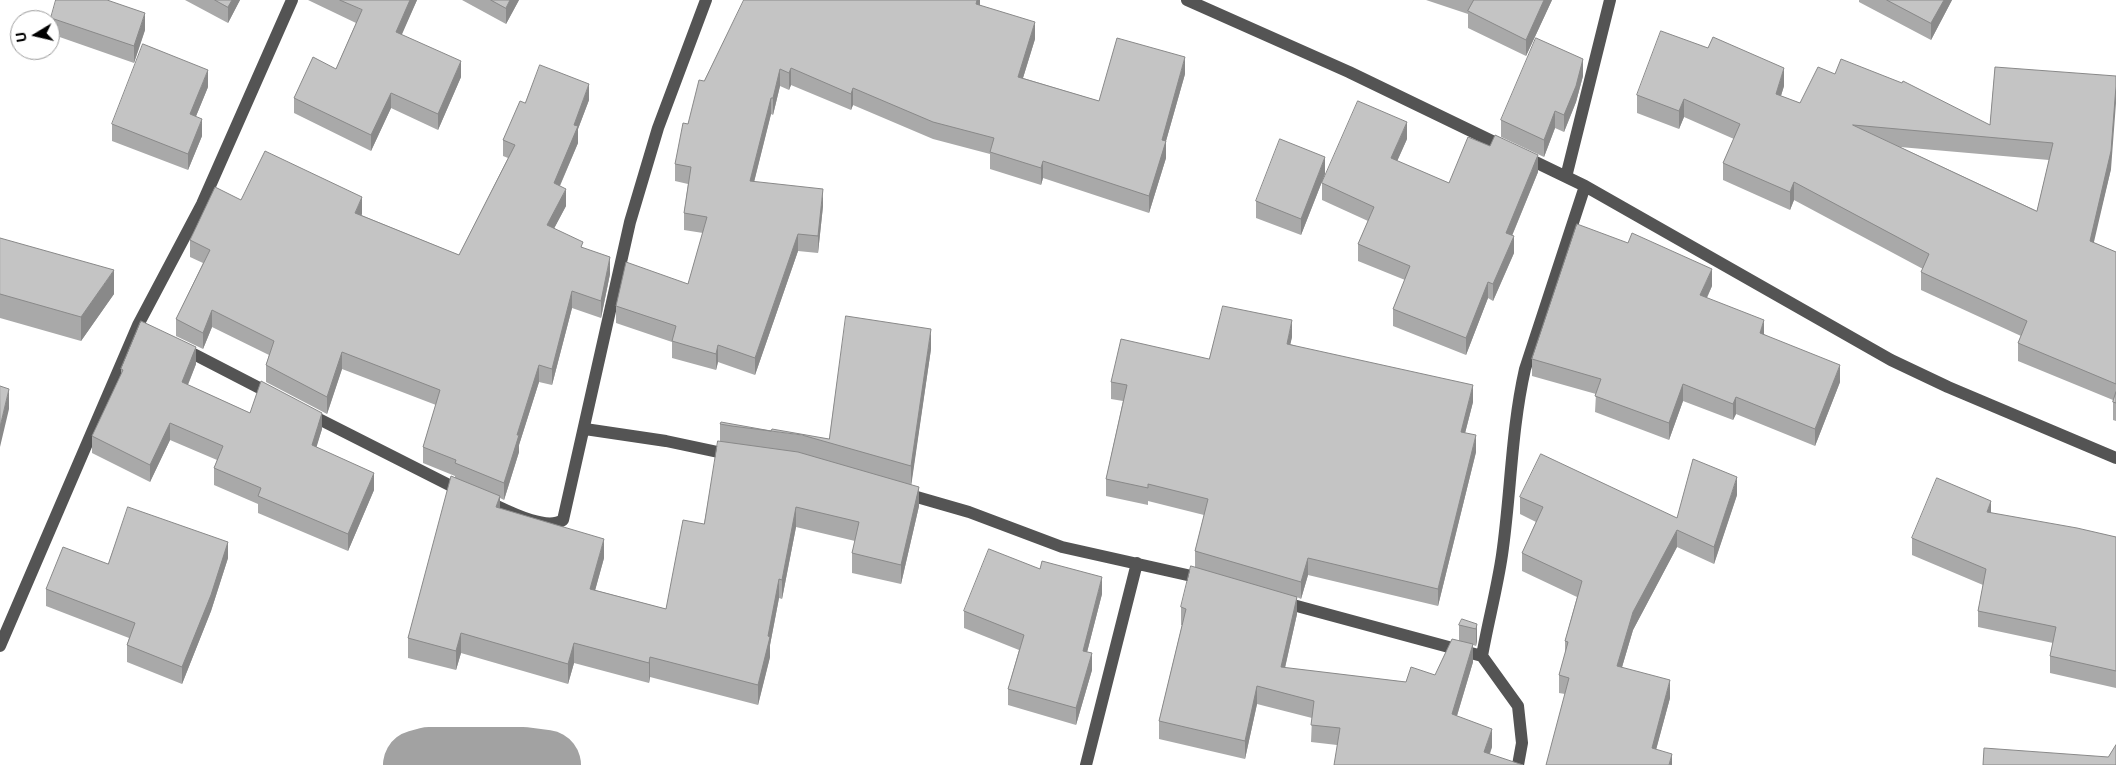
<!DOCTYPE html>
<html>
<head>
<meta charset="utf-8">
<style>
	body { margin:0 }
	#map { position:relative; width:2116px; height:765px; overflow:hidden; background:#fff; font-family:"Noto Sans",sans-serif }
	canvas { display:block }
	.north { position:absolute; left:10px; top:10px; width:50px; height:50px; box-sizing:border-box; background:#fff; border:1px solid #999; border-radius:50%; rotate:261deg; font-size:14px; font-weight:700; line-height:20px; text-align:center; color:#000 }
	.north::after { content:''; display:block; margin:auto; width:18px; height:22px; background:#000; clip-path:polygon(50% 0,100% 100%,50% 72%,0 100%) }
</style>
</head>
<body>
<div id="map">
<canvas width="2116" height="765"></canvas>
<div class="north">U</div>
</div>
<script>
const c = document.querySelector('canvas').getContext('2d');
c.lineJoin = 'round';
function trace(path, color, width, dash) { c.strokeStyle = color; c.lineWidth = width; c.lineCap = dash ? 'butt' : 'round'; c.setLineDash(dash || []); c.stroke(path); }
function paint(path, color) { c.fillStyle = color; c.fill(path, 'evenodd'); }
const river = new Path2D(`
	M418,765L429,762H523L546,765`);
const minor = new Path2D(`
	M1187,0L1349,72L1585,186L1891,360L1948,387L2116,458
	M1566,177L1610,0
	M182,348L273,395
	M309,414L465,493
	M585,429L666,441L732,455
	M903,493L969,512L1062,547L1205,579
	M486,501C504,509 545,532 563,520L630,222L658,128L706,0
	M1282,602L1482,656L1518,706L1522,743L1518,765
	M0,646L138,325L202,204L292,0
	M1482,656C1488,622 1497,589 1502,555C1511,493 1511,431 1525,369L1585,186
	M1086,765L1137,563`);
const wall = new Path2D(`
	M185,0H240L228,23Z
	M308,0H417L401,35L461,77L438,130L391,108L371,151L294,113V98L336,69L356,23Z
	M462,0H519L506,24Z
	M980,0V5L1035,39L1023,78L1099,101L1185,74L1166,141V158L1149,213L1043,178L1041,185L990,169V154L933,139L853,105L851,110L791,85L789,90L780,86L773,115L771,114L754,182L823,206L818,253L798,251L755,375L718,362L716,370L672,358V342L616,323V306L688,284L703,233L684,230V213L688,184L675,181V164L688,124L704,81Z
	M1426,0H1552L1526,56L1468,28V14Z
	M1859,0H1952L1931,40L1859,2Z
	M51,18L145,30L134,63L51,34Z
	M1708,48L1784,86L1781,96L1800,103L1835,74L1990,125L1995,67L2111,169L2093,242L2116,252V421L2113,420V400L2018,361V343L2021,336L1921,290V272L1923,269L1794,200L1790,210L1723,180V163L1734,139L1684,117L1679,129L1637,113V95ZM1900,147L2049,160L2037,211Z
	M1583,76L1576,102L1564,132L1555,128L1544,157L1501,137V120Z
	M208,87L196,116L202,136L188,170L112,141V124Z
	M589,100L578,129V143L560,186L566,206L554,228L583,248L610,274L601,318L572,308L552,385L539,382L519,445V452L504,500L500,498V508L604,558L595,590L666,609L704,524L720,441V424L829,439L931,349L911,484L919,506L901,584L852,573V553L855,541L796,527L782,599L779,598L770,645V657L758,705L650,677L649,683L574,663L568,684L461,653L456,670L408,658V638L455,478V476L423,463V447L436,405L342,369L327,414L266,382V365L269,355L212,327L203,349L176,336V319L203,263L190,257V240L241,200L362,214L361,215L459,255L508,158L503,156V140L525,103Z
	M1407,139L1397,161L1449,183L1538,172L1512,236L1514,253L1493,301L1488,298L1466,355L1393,326V309L1405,280L1358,261V244L1368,221L1322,200V183Z
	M1325,174L1301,235L1256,218V201Z
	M0,238L114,294L81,341L0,318Z
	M1712,286L1707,298L1840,382L1815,446L1736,414L1733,420L1683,401L1669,440L1595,412L1596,394L1532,376V359Z
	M1292,337L1290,344L1473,402L1465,433L1476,452L1438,606L1308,575L1301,599L1297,597V614L1285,668L1406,682L1435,675L1459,641V625L1477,624V641L1476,646L1473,645V662L1457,716L1492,747L1490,754L1337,745L1311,742L1312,718L1257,704L1245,759L1159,739V721L1182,625H1181V607L1195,568V551L1204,515L1148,501V505L1106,496V479L1123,401L1111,399V382L1209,359Z
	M196,364L188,385L250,413L322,429L316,447L374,490L348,551L258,513V504L214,485V468L217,460L170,440L150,482L92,453V436L121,375V369Z
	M1737,495L1714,564L1677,547L1633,630L1622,667L1670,698L1656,749L1672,765L1565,694L1559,693V675L1565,654V641L1577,597L1522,571V553L1536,522L1520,514V497L1677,518Z
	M1991,513L2116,537V688L2050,673V656L2053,643L1978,627V611L1983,585L1912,555V538Z
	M228,558L211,611L182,684L127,662V645L129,638L46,606V589L108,564Z
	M1102,594L1087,652L1092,670L1076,725L1008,705V689L1019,650L964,628V611Z`);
const shadedWall = new Path2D(`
	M232,0H240L228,23V7Z
	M410,0H417L396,48V32Z
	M510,0H519L506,24V8Z
	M977,0H980V7L976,4Z
	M1544,0H1552L1526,56V40Z
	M1944,0H1952L1931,40V23Z
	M145,13V30L134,63V46Z
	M1035,22V39L1018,94V77Z
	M1185,57V74L1166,141V158L1149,213V196L1162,140Z
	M1583,59V76L1576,102L1564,132V115Z
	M461,61V77L438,130V114Z
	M791,68V85L789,90V73Z
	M1784,68V86L1776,111V94Z
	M780,69V86L773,115V98Z
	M208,70V87L190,131V114Z
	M589,84V100L578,129V143L554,199V183L574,125Z
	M2116,86V103L2111,169L2090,259V241Z
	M853,88V105L851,110V94Z
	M391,93V108L371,151V135Z
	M771,98V114L750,198V181Z
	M1684,99V117L1679,129V111Z
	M1555,111V128L1544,157V140Z
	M202,119V136L188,170V154Z
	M1407,122V139L1391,175V158Z
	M1538,155V172L1506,250V233Z
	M1325,157V174L1301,235V219Z
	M1043,161V178L1041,185V168Z
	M1794,182V200L1790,210V192Z
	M566,189V206L547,242V225Z
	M823,189V206L818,253V236Z
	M362,197V214L355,230V213Z
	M798,234V251L755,375V358Z
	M1514,236V253L1493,301V284Z
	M610,257V274L601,318V301Z
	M1712,269V286L1700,312V295Z
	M114,270V294L81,341V317Z
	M1488,282V298L1466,355V338Z
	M572,291V308L552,385V369Z
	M212,310V327L203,349V333Z
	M1292,320V337L1287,360V344Z
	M1764,320V337L1760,333Z
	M931,329V349L911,487V466Z
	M718,345V362L716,370V354Z
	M196,347V364L182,399V382Z
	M342,352V369L327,414V397Z
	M539,365V382L519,445V452L504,500V483L517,435Z
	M1840,365V382L1815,446V429Z
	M1683,384V401L1669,440V423Z
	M1473,385V402L1461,449V432Z
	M9,389V409L0,447V427Z
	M1736,397V414L1733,420V404Z
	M322,413V429L312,462V445Z
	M170,423V440L150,482V465Z
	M1476,435V452L1438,606V589Z
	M374,473V490L348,551V534Z
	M1737,477V495L1714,564V547Z
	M919,487V506L901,584V565Z
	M500,496V515L496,507Z
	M1991,501V518L1987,512Z
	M796,507V527L782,599V580Z
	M1677,530V547L1633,630L1617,684V666L1633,612Z
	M604,539V558L590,609V589Z
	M228,542V558L211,611L182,684V667Z
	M1308,558V575L1301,599V582Z
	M1102,577V594L1083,668V651Z
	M779,579V598L770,645V657L758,705V685Z
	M1297,597V614L1281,685V667Z
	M1477,624V641L1476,646V629Z
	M461,633V653L456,670V651Z
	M574,643V663L568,684V664Z
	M1473,644V662L1452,732V714Z
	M1092,653V670L1076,725V708Z
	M650,657V677L649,683V663Z
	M1670,680V698L1652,765V748Z
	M1257,686V704L1245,759V741Z
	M1492,729V747L1485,765L1484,752Z
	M1672,754V765H1669Z`);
const building = new Path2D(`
	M56,0H107L145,13L134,46L51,18Z
	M215,0H232L228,7Z
	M340,0H410L396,32L461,61L438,114L391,93L371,135L294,98L313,57L336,69L362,10Z
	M491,0H510L506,8Z
	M744,0H977L976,4L1035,22L1018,77L1099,101L1117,38L1185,57L1162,140L1166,141L1149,196L1043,161L1041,168L990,152L994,138L933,122L853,88L851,94L791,68L789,73L780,69L773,98H771L750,181L823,189L818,236L798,234L755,358L718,345L716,354L672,341L676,326L616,306L626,262L688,284L707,217L684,213L691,167L675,164L683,123L688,124L699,80L704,81Z
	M1474,0H1544L1526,40L1468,11Z
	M1887,0H1944L1931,23Z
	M1661,31L1708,48L1713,37L1784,68L1776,94L1800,103L1818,67L1835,74L1841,59L1902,83L1903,81L1990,125L1995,67L2116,76V86L2111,151L2090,241L2116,252V384L2018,343L2027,321L1921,272L1929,254L1794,182L1790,192L1723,163L1740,124L1684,99L1679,111L1637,95ZM1853,125L2053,143L2037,211Z
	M1536,38L1583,59L1576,86L1564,115L1555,111L1544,140L1501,120Z
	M143,44L208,70L190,114L202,119L188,154L112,124Z
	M540,65L589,84L574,125L578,126L554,183L566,189L547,225L583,242L581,247L610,257L601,301L572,291L552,369L539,365L517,435H519L504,483L455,463L456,460L423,447L440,390L342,352L327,397L266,365L274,341L212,310L203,333L176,319L210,250L190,240L215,187L241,200L265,151L362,197L355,213L459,255L515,145L503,140L520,101L525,103Z
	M1358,101L1407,122L1391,158L1449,183L1468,137L1490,146L1495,135L1538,155L1506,233L1514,236L1493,284L1488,282L1466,338L1393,309L1410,266L1358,244L1374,207L1322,183Z
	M1280,139L1325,157L1301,219L1256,201Z
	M1577,224L1628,243L1632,233L1712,269L1700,295L1764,320L1760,333L1840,365L1815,429L1736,397L1733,404L1683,384L1669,423L1595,396L1601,379L1532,359Z
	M0,238L114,270L81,317L0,294Z
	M1223,306L1292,320L1287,344L1473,385L1461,432L1476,435L1438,589L1308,558L1301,582L1195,551L1208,499L1148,484V488L1106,479L1127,385L1111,382L1121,339L1209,359Z
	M846,316L931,329L911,466L802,435L732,426L720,424L721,422L771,431L772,429L829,439Z
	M141,321L196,347L182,382L250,413L261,381L322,413L312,445L374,473L348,534L258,496L261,488L214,468L223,446L170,423L150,465L92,436L123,370L121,369Z
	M0,386L9,389L0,427Z
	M2116,392V403L2113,402Z
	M718,441L798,452L919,487L901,565L852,553L859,522L796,507L782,580L779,579L768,636L770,637L758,685L650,657L649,663L574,643L568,664L461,633L456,651L408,638L451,476L500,496L496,507L604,539L590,589L666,609L683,520L704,524Z
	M1541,454L1677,518L1693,459L1737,477L1714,547L1677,530L1633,612L1617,666L1670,680L1652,748L1672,754L1669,765H1546L1569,678L1559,675L1568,642L1565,641L1582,581L1522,553L1543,507L1520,497Z
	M1937,478L1991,501L1987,512L2077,528L2116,537V671L2050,656L2056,627L1978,611L1986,569L1912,538Z
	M128,507L228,542L211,595L182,667L127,645L135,623L46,589L63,547L108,564Z
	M989,549L1040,569L1042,561L1102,577L1083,651L1092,653L1076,708L1008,689L1024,635L964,611Z
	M1191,566L1297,597L1281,667L1406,682L1411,667L1435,675L1452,639L1473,644L1452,714L1492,729L1484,752L1523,765H1334L1340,728L1311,725L1314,701L1257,686L1245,741L1159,721L1186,609L1181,607Z
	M1462,619L1477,624L1476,629L1459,625Z
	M2116,745V765H1983L1984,748L2108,757Z`);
trace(river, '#a2a2a2', 70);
trace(minor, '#545454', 12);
paint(wall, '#a9a9a9');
paint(shadedWall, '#898989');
paint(building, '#c4c4c4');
trace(building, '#898989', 1);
</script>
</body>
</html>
